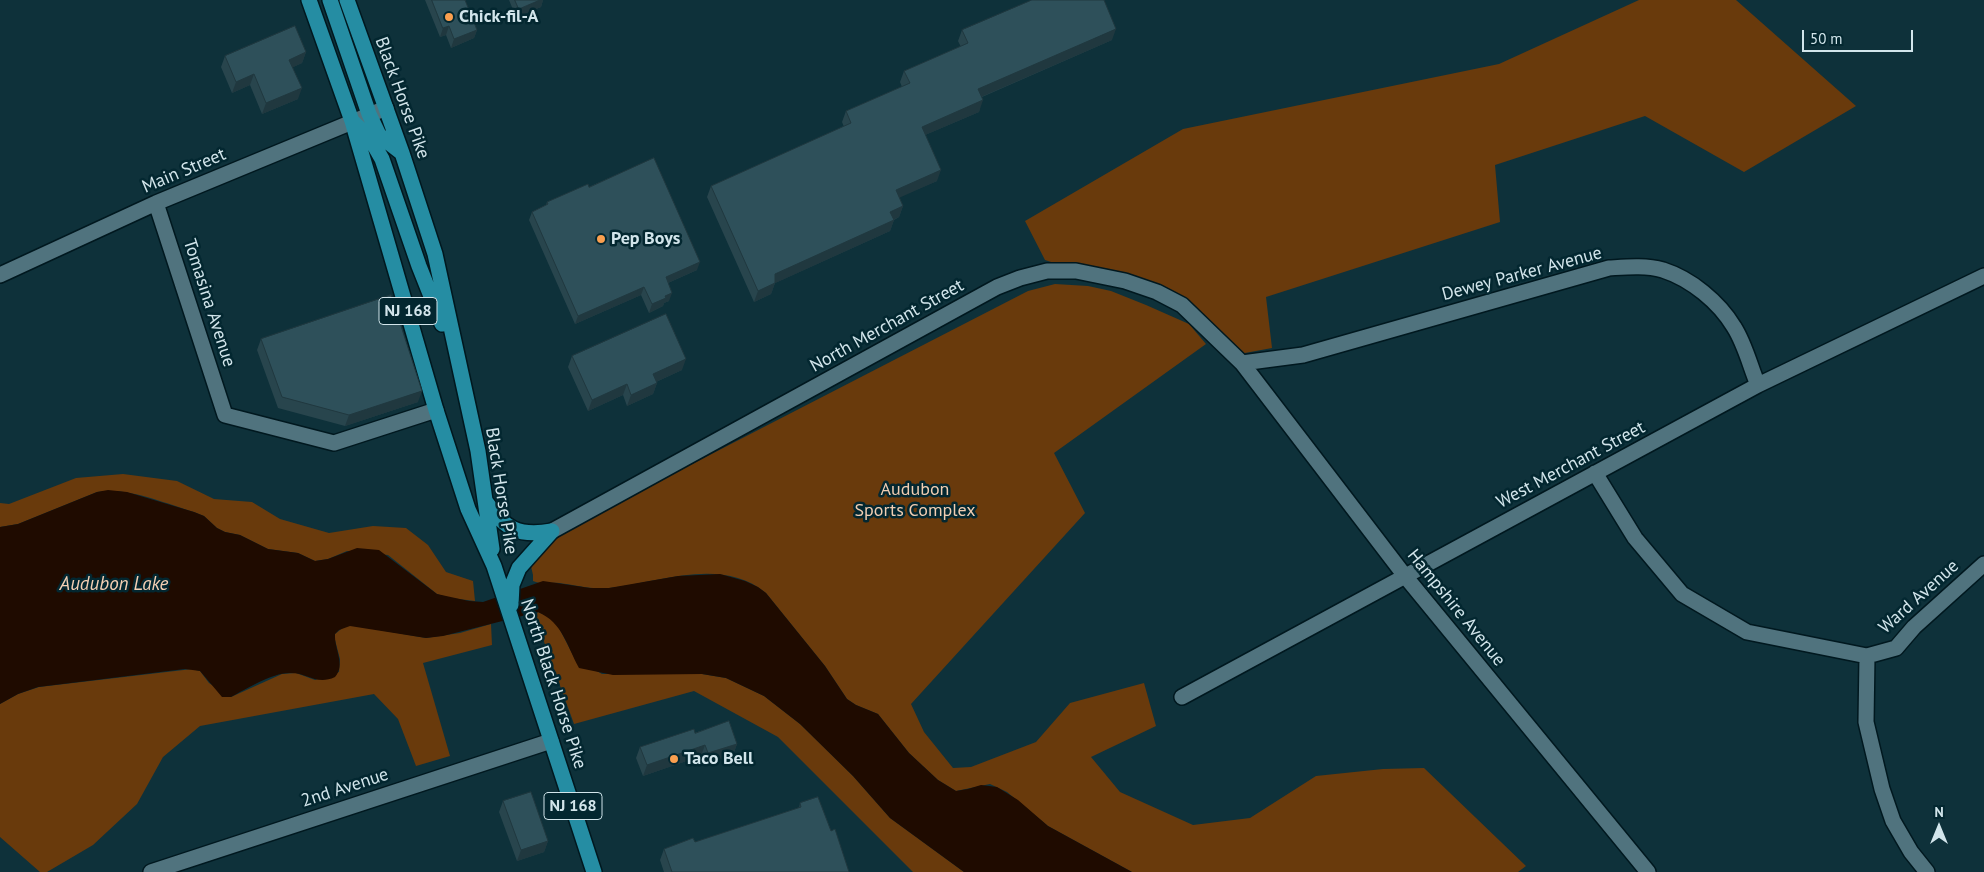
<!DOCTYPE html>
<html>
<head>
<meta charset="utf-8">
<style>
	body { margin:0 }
	#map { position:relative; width:1984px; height:872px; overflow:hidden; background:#0e313a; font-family:"PT Sans",sans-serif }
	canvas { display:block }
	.north { position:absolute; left:1914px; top:802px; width:50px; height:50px; -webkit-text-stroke:4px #032730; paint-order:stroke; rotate:0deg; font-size:14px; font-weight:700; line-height:20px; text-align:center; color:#d2e5eb }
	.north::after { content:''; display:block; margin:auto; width:18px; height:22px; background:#d2e5eb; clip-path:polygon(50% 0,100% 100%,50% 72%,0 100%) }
	.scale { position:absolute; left:1802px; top:30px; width:111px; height:22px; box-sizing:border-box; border:2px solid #d2e5eb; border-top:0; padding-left:6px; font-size:15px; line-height:18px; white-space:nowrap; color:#d2e5eb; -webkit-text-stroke:4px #032730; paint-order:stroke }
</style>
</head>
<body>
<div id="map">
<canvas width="1984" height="872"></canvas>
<div class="north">N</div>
<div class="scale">50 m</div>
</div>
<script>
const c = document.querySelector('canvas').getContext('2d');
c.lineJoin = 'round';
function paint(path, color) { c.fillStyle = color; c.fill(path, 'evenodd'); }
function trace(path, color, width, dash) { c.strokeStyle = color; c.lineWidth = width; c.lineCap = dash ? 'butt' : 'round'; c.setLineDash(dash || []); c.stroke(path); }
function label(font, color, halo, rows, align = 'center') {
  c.font = font + ' "PT Sans",sans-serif'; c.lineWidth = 5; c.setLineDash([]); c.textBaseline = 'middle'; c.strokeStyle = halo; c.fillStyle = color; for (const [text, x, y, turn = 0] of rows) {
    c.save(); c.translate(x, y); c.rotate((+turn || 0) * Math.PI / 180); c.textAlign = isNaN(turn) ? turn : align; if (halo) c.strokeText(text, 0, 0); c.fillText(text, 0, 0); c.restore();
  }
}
const green = new Path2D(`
	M1639,0H1736L1856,106L1744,172L1645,116L1495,165L1500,222L1266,297L1272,348L1234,355L1182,305L1045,260L1025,221L1183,129L1499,64Z
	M1055,284L1088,286L1111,291L1146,305L1189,324L1206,344L1054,453L1085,513L911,704L924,732L953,768L971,767L1036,742L1070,703L1144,683L1156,726L1091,757L1120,792L1193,825L1250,818L1316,776L1383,769L1424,768L1526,866L1518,872H1132L1048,826L1007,792L990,784L956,791L938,780L909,753L878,714L856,705L847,699L825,666L766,593C721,556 659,583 609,588C592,590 576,585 559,583C550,582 542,585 533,581V575L527,549L1028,291Z
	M123,474L177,481L214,499L252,502L280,519L329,533L373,526L406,528L428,545L446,572L473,581L475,601L450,598L437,594L388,555L347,551L328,559L315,561L298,553L268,549L240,535L225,532L217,528L204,516L194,512C163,503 129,487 97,492L18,524L0,527V503L9,504L76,478Z
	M538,612L549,617L558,626L575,659L602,674H702L726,678L764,696L800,724L853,776L890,818L964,872H913L778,737L694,691L574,724L535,617Z
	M491,624L492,645L423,663L450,756L416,766L398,719L374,694L200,726L163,757L137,804L93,845L47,872H40L0,837V704L18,694L39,687L192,669L200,671L209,683L231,697L282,674L296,673L315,680L339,672L340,659L335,640V634L345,626H357L426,638L460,633Z`);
const water = new Path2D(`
	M108,490L127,492L194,512L204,516L217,528L225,532L240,535L268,549L298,553L315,561L328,559L357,548L379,550L437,594L469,601L483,602L543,581L590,588H609L678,576L720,574L745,581L758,587L766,593L825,666L847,699L856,705L878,714L909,753L938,780L956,791L968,789L981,785L997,787L1018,800L1048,826L1132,872H964L890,818L853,776L800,724L764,696L726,678L702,674L613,675L579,668C567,646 563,623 538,612L443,636L426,638L350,626L339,630L335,634C334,649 346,665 335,677C316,686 307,672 289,673C272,673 246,689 231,697H222L200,671L185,669L38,687L18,694L0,704V527L18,524L97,492Z`);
const street = new Path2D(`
	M156,203L225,415L334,443L436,410
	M0,275L156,203L386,108
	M1242,363L1303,355L1609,268C1626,267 1645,265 1663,270C1691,279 1719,302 1734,327C1745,344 1750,366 1758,385
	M1595,473L1635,538L1682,594L1747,632L1867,656L1896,648L1914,627L1984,564
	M552,531L997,287L1020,278L1047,271H1076L1125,281L1157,292L1182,305L1242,363L1405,576L1648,872
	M1867,656L1866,722L1882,789L1893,821L1911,852L1927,872
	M1182,697L1758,385L1984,276
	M151,872L551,741`);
const primary = new Path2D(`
	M309,0L352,121L436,410L468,509L494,566L594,872
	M330,0L369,114L379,135L402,153
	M347,0L402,153L435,254L478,451L492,549
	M352,121L370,138L382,159L419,266L442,324
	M486,502C505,529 518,537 552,531
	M511,605L512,585L519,568L552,531`);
const wall = new Path2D(`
	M425,0H465L477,30L474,38L451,48L446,35L440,37Z
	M509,0H543L541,7L516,17Z
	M962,30L1112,40L982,97L979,112L925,135L937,181L899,197L903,206L899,217L894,220L890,231L775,283L771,294L754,302L707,197L711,186L844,127L842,122L846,111L902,87L900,82L904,71L961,47L958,41Z
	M306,52L302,63L293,67L298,99L262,114L250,85L232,93L221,67L225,56Z
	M589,187L697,270L668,283L669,301L664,303L663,306L649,313L641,295L575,324L529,220L532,212L546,205L547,202Z
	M261,339L418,402L345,426L278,408L257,350Z
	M572,356L682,370L656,382L657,383L653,394L627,406L623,395L588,411L568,367Z
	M695,733L737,744L733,755L704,764L701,756L643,776L636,758L640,747Z
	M503,801L548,841L544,852L517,861L499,812Z
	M800,803L831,831L849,872H664L660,860L664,849L695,842L799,808Z`);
const shadedWall = new Path2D(`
	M540,0H543L541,7L516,17L519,9Z
	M449,26L446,35L440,37L443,28Z
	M1116,29L1112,40L974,100L978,89Z
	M477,30L474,38L451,48L454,39Z
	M306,52L302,63L285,71L289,60Z
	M254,74L250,85L232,93L236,82Z
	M302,88L298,99L262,114L266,103Z
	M983,100L979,112L918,138L922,127Z
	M941,170L937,181L892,201L896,190Z
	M903,206L899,217L886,223L890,212Z
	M894,220L890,231L771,285L775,274Z
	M700,262L697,270L663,285L666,277Z
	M775,283L771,294L754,302L758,291Z
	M644,287L641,295L575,324L578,316Z
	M672,293L669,301L664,303L663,306L649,313L652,304L665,296Z
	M686,359L682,370L649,385L653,374Z
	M657,383L653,394L627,406L631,395Z
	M627,384L623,395L588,411L592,400Z
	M422,391L418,402L345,426L349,415Z
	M737,744L733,755L704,764L708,753Z
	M705,745L701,756L643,776L647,765Z
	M548,841L544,852L517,861L521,850Z`);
const building = new Path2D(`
	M432,0H465L477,30L454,39L449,26L443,28Z
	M515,0H540L519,9Z
	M1032,0H1104L1116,29L978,89L983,100L922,127L941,170L896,190L903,206L890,212L894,220L775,274V283L758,291L711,186L851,123L846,111L910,83L904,71L968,43L962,30Z
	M295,26L306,52L289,60L302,88L266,103L254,74L236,82L225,56Z
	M654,158L700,262L666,277L672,293L665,296L666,298L652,304L644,287L578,316L532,212L548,204L547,202L588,184L589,187Z
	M391,295L422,391L349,415L282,397L261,339Z
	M666,314L686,359L653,374L657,383L631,395L627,384L592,400L572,356Z
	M729,721L737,744L708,753L705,745L647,765L640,747L694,729L695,733Z
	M531,792L548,841L521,850L503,801Z
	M818,797L831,831L835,829L849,872H672L664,849L693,838L695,842L801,807L800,803Z`);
const markers = [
	[449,17,5,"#fa9f4f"],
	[601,239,5,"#fa9f4f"],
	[674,759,5,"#fa9f4f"]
];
const shields = [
	[408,311,58],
	[573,806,58]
];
const shieldNames = [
	["NJ 168",408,311],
	["NJ 168",573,806]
];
const poiNames = [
	["Chick-fil-A",459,17],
	["Pep Boys",611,239],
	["Taco Bell",684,759]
];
const streetNames = [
	["Black Horse Pike",402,98,70],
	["Main Street",184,171,-23],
	["Dewey Parker Avenue",1522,274,-15],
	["Tomasina Avenue",209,303,72],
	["North Merchant Street",887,326,-29],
	["West Merchant Street",1571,465,-28],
	["Black Horse Pike",501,491,81],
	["Ward Avenue",1919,597,-42],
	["Hampshire Avenue",1456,608,51],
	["North Black Horse Pike",553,684,72],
	["2nd Avenue",345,788,-18]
];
const parkNames = [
	["Audubon",915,490],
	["Sports Complex",915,511]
];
const waterNames = [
	["Audubon Lake",114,585]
];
paint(green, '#693a0c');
paint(water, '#1f0b00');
trace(street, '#00181f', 18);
trace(primary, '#00181f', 18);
trace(street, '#50737e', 15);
trace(primary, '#258da3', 15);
paint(wall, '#28454d');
paint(shadedWall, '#20383f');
paint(building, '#2e505a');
trace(building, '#20383f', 1);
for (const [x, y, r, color] of markers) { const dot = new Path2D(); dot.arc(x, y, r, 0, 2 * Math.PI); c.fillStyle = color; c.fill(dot); trace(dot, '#032730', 2); }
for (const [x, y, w] of shields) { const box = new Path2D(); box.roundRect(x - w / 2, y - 13.5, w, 27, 4); c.fillStyle = '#032730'; c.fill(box); trace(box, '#d2e5eb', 1); }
label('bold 16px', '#d2e5eb', null, shieldNames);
label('bold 18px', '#d2e5eb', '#032730', poiNames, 'left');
label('18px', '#d2e5eb', '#032730', streetNames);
label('18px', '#f2ceb2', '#032730', parkNames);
label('italic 19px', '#f4d0b4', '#032730', waterNames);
</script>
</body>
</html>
